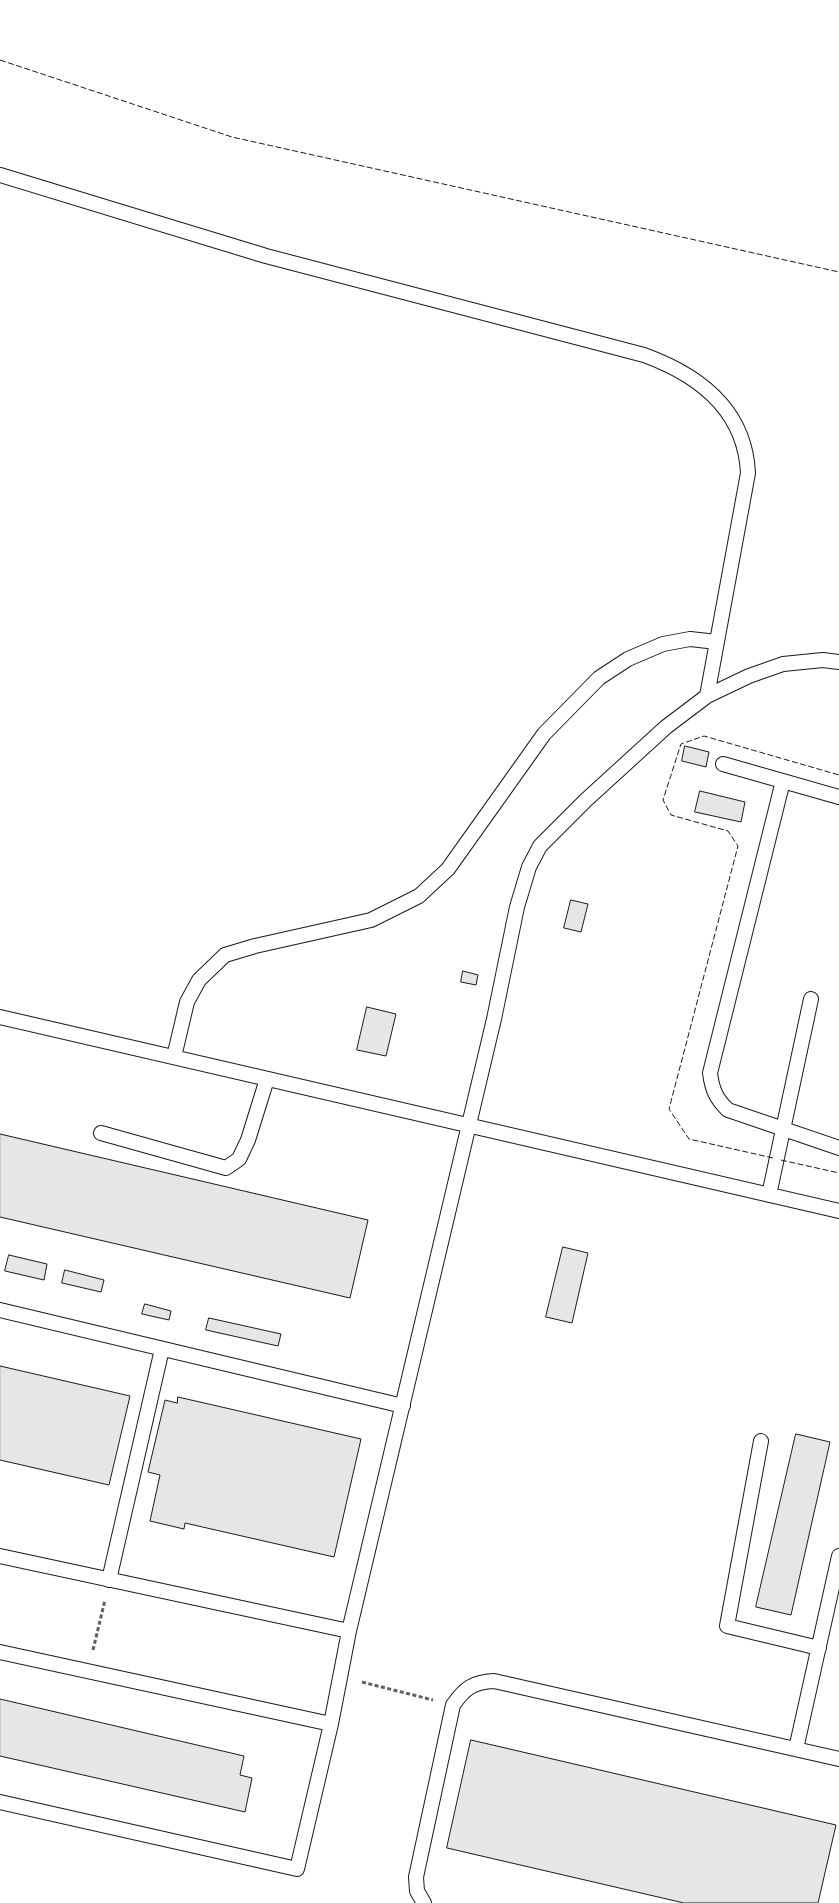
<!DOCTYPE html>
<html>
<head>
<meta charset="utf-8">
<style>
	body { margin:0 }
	canvas { display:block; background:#fff }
</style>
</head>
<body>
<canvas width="839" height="1903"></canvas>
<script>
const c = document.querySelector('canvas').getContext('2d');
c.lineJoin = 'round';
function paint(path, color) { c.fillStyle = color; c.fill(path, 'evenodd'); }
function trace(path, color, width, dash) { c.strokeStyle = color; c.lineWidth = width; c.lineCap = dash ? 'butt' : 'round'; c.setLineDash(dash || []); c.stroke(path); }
const building = new Path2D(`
	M685,746L709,752L706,767L682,761Z
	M700,791L745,802L741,822L695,812Z
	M571,900L588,904L581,932L564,928Z
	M463,971L478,975L476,985L461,982Z
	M367,1007L396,1014L386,1056L357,1050Z
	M0,1134L368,1220L350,1298L0,1217Z
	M563,1247L588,1253L572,1323L546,1317Z
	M9,1255L47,1264L44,1280L5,1271Z
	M65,1270L104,1280L101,1292L62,1283Z
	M145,1304L171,1311L169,1320L142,1314Z
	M209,1318L281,1334L278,1346L206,1330Z
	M0,1366L130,1396L109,1485L0,1460Z
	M178,1397L361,1439L334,1557L185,1523L184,1529L150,1521L160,1475L148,1472L165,1400L177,1403Z
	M796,1434L830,1442L791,1615L756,1607Z
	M0,1699L244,1756L240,1775L252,1778L245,1812L0,1756Z
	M471,1740L836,1825L818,1903H684L447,1848Z`);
const path = new Path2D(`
	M93,1650L105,1600
	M362,1682L433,1700`);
const service = new Path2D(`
	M0,175L266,256L644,355C699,375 745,410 748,473L707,696
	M723,764L839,797
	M783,781L710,1073C712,1089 716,1099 728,1110L839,1148
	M0,1017L839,1211
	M174,1057L187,1002L199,980L225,955L255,946L371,920L419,896L448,869L544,734L599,678L628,659L663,644L690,639L717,642
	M101,1133L226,1168L239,1159L248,1140L267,1079
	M769,1195L811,999
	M0,1310L403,1406
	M761,1441L727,1626L819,1648
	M0,1556L349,1631
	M109,1580L162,1349
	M0,1652L331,1724
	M796,1749L839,1556
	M0,1802L297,1869L331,1724L349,1631L494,1019L517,907L529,867L540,846L586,800L666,727L707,696L749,676L783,664L823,660L839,662
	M424,1903L417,1891L416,1877L453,1705C465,1688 473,1682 494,1681L839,1759`);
const fence = new Path2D(`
	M0,60L232,137L839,272
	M773,1158L689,1139L669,1109L738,846L728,831L671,815L663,800L681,744L704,736L839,775
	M781,1160L839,1173`);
paint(building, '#e6e6e6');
trace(building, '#1a1a1a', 1);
trace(service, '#1a1a1a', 16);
trace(path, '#5f5f5f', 3, [4, 2.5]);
trace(service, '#fff', 14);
trace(fence, '#1a1a1a', 1, [6, 2.5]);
</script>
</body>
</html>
